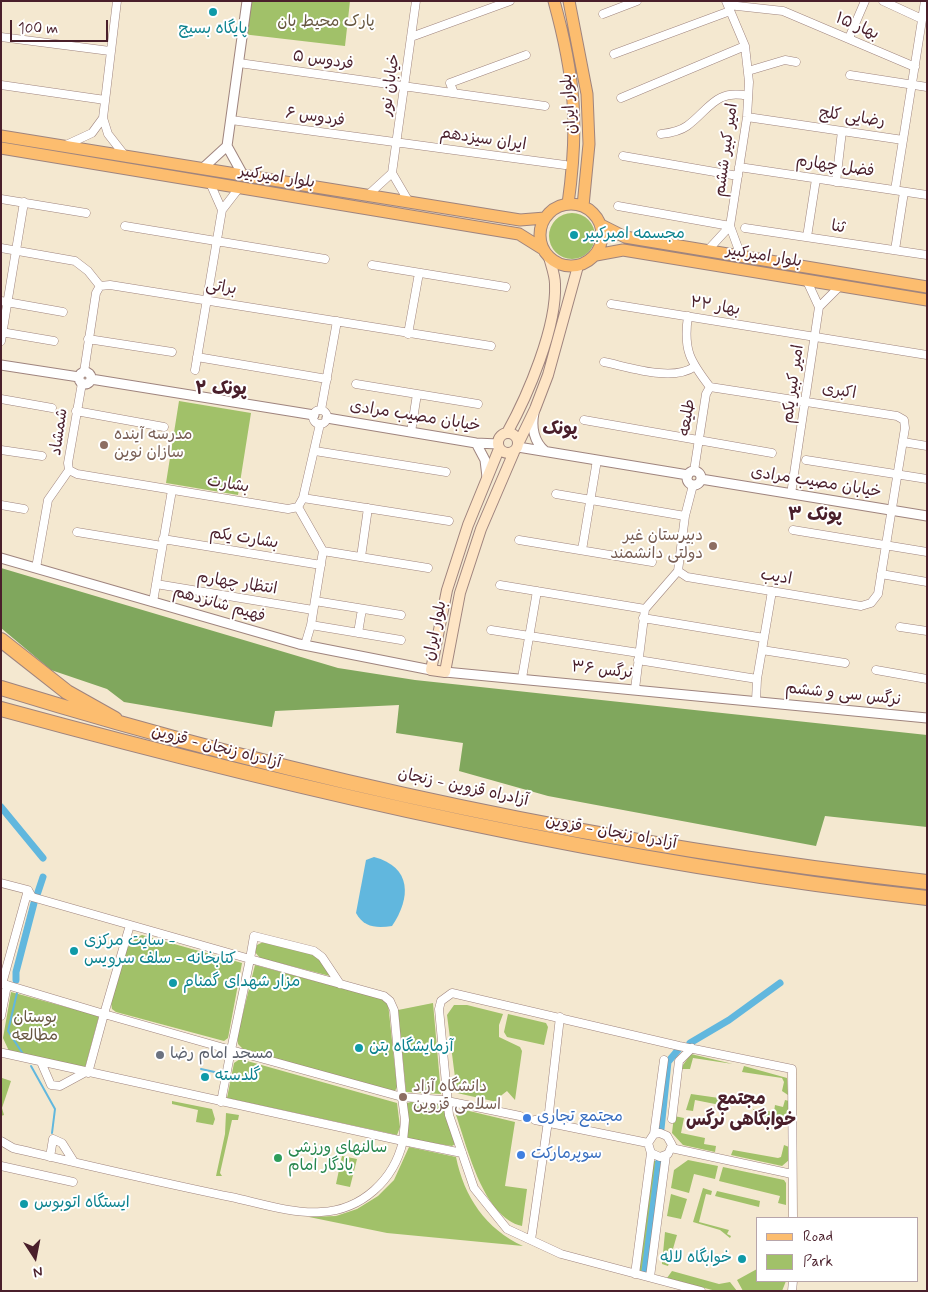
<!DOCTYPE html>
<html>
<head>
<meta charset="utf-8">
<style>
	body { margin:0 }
	#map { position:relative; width:928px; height:1292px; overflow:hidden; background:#f4e8d0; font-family:Mynerve,sans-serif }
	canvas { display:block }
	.frame { position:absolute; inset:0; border:2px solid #4a1f2b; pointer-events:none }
	.legend { position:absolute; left:756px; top:1217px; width:162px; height:65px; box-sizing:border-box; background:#fff; border:1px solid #b7a5aa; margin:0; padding:6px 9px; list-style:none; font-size:15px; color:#4a1f2b }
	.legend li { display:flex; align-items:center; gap:10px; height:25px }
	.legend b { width:25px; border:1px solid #b7a5aa }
	.north { position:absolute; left:10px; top:1232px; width:50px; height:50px; -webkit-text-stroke:4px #fff; paint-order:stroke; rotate:169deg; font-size:14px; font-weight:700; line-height:20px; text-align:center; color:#4a1f2b }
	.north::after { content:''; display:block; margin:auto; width:18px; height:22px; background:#4a1f2b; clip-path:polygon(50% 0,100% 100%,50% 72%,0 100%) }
	.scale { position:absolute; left:10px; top:20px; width:98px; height:22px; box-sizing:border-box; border:2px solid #4a1f2b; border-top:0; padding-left:6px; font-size:15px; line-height:18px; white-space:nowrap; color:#4a1f2b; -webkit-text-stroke:4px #fff; paint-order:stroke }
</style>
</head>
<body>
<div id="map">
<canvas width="928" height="1292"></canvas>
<div class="frame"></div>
<ul class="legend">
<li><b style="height:6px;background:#fcbd6f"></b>Road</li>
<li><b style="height:14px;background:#a1c169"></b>Park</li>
</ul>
<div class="north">N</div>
<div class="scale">100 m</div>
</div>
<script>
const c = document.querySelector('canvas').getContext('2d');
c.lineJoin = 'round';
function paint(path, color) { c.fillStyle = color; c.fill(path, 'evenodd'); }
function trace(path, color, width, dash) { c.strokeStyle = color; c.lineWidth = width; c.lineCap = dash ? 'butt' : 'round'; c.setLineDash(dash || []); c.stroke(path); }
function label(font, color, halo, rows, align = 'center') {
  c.font = font + ' Mynerve,"Playpen Sans Arabic",sans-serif'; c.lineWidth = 4; c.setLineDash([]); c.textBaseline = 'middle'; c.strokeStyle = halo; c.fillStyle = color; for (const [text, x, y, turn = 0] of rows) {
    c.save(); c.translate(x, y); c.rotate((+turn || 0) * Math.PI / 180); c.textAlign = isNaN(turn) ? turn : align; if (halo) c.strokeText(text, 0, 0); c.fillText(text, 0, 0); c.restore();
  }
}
const green = new Path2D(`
	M247,1H350L345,46L242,34Z
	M549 236a23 23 0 1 1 46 0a23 23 0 1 1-46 0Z
	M179,401L251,413L238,495L166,483Z
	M142,935L242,963L228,1038L224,1041L116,1012L112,1009L111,1003C117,983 120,943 142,935Z
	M265,941L313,955L319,959L330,976L260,958L255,952L257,945Z
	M255,965L382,999L388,1003L397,1087L395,1091H389L243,1049L238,1044L237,1037Z
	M11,992L99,1016L85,1068L9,1051L3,1038Z
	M433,1003L441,1094L406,1092L398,1010Z
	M454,1005H467L503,1014L499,1025V1037L520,1047L522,1051L515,1100L507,1091L498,1098L497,1102L457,1093L447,1015Z
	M508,1014L546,1023L548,1027L544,1045L507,1037L504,1032Z
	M691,1054L733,1064L693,1058L690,1069H680Z
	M240,1059L397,1103L400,1127L397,1135L227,1098L234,1063Z
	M744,1066L787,1078L788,1095L782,1091L784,1082L782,1078L742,1072Z
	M2,1078L11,1081L2,1108L4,1115L1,1116Z
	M691,1094L726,1099L725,1106L695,1100L693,1111L686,1110Z
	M785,1100L789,1101V1125L758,1121L754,1122L751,1119L756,1115L753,1109L774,1112L775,1105L783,1107Z
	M172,1101L212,1109L215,1119L213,1125L196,1122L198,1110L172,1104Z
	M411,1102L442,1104L455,1144L452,1146L407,1139V1103Z
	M461,1109L515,1122L505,1186L527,1189L522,1226C483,1217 468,1149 456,1115Z
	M226,1113L239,1115L238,1120H232L220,1173L222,1176H216L225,1134Z
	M674,1116L684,1118L681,1133L705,1138L704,1144L716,1146L715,1152L683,1145L672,1133Z
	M784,1145L789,1147V1160L782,1166L731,1155L733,1150L778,1158L781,1157Z
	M409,1147L456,1157C464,1197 486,1229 523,1246L387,1233L309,1217L336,1216L357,1209L378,1196L394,1180Z
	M342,1156L357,1159L350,1187L336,1184Z
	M688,1160L718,1166L715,1179L694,1174L689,1193L671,1188L674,1170Z
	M653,1161H657L643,1271H639Z
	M723,1167L784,1180L786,1183V1205L778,1203L780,1196L719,1181Z
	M703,1188L712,1191L711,1195L706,1194L699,1222L729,1230L727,1234L731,1236L730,1238L720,1230L693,1222Z
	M717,1191L760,1201L759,1207L715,1196Z
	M671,1194L687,1199L681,1219L667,1216Z
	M665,1232L677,1235L668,1266L662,1264Z
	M757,1269V1281H786L782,1291H743L737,1280Z
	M672,1271L719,1284L730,1282L737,1291H716L667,1278Z`);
const forest = new Path2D(`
	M1,568L338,668L415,680L927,735V827L825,816L816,846L548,796L459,771L463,743L396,733L399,705L275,711L272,727L124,702L107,689L51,670L1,628Z`);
const water = new Path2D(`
	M374,857C412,867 411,898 392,926C377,928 364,928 356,913L366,860Z`);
const stream = new Path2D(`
	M17,993L8,1031L23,1054
	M31,1066L55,1109L52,1133
	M201,1069L219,1073`);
const canal = new Path2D(`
	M1,807L43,858
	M37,895L43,877
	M16,980V972L34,903
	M690,1043L729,1020L780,983
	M661,1129L668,1062L678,1050
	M645,1271L659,1161`);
const minorTunnel = new Path2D(`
	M520,1116L535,1120`);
const minor = new Path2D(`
	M117,1L103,118L108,134L126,157
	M726,1L745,46L749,82L747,117L730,226L741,256
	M883,1L922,19
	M728,5L783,11L915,67
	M603,14L637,1
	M1,37L110,51
	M411,37L510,1
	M849,38L865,1
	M614,54L730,11
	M239,63L545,106
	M748,71L785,60L796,62
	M850,75L927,87
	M1,85L105,100
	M454,93L450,83L526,55
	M621,98L745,46
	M747,117L903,140L895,190
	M231,120L565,165
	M661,134C670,133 680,131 687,126C710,109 715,89 748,96
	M903,140L925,1
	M66,145L92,133L103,118
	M623,156L738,176
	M739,167L927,195
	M392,173L416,1
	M392,173L409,202
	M836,182L842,131
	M210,183L222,210
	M368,195L392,173
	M1,199L86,213
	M618,206L730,226
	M125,226L325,259
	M745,228L927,255
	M807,237L816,179
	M1,248L75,261L88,271L100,286
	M708,250L730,226
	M895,250L904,192
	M372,265L506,287
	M100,286L110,285L491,346
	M1,301L63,312
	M611,304L927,355
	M819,307L840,286
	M688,316C683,350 690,361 710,387
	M1,332L54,341
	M408,334L419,273
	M88,339L172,352
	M1,341L24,202
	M197,357L327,379
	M604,362C629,367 672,382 694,367
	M195,370L222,210L239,188
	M84,372L96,293L100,286
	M356,384L478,404
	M1,399L52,408
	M321,410L337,321
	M313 417a7 7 0 1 1 14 0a7 7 0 1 1-14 0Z
	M76,411L164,427
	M584,420L772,453
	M411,432L417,394
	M903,442L927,446
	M1,450L42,456
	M315,451L446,472
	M806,460L927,479
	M69,470L77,474L288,509L298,507L303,498L320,424
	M694,471L706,394L710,387
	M556,494L685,516
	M791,494L819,307L807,281
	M303,498L449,521
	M1,505L24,509
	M298,507L323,551L311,625L305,645
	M793,530L927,552
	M77,532L162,546
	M163,539L321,565
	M519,540L652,562
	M582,550L597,460
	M323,551L428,568
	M361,557L368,508
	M36,568L48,500L69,470L68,463L82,383
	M678,571L687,577L861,606L871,603L878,594L905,428L904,420L897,416L710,387
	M881,574L927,582
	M156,584L313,610
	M500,585L645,609
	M315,601L401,615
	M153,602L172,490
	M643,618L764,638
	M311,625L401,640
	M900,627L927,631
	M491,630L639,653
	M358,633L362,609
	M762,650L845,663
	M638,660L757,679
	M876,670L927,679
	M522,678L537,591
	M635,689L645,609L678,571L685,516L693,485
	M756,701L757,679L772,591
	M1,883L28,890L32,897L250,959L231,1050L104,1014L88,1073
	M2,984L28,890
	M340,984L322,957L314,951L254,936L250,959L384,996L390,1001L394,1010L402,1097L442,1100L520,1116
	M7,985L104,1014L130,925
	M1,1016L7,985L3,984
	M41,1062L51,1085L60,1086L84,1073
	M221,1102L231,1050L402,1097L405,1120L403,1141L462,1153
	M672,1119L679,1061L692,1048
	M535,1120L648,1143
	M654,1134L664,1060
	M1,1141L13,1148C86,1165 158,1182 231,1197C259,1203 292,1214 321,1212C362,1210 394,1180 403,1141L3,1053
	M671,1148L792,1174
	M50,1157L53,1139L62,1143L74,1162
	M1,1166L73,1182
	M531,1240L548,1121L560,1017
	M635,1274L651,1153L648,1143L654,1134L660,1133L667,1136L672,1145L668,1154L660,1157L651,1153
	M650,1277L666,1155
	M701,1291L561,1254L507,1229L474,1188L449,1115L439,1009L441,1001L452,993L679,1046L792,1069L793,1218
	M792,1291L793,1281`);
const tertiary = new Path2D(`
	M227,146L247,1
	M227,146L243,175
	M203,168L227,146
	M1,365L79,377
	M79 378a6 6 0 1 1 12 0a6 6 0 1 1-12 0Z
	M91,379L314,415
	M534,413C531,427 534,442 545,451
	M327,418L476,443L498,444
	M476,443L485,460L487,477
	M518,447L688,475
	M687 478a7 7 0 1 1 14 0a7 7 0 1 1-14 0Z
	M701,479L927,516
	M1,558L299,644L431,670
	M445,672L927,718`);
const secondary = new Path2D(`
	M498 443a10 10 0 1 1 20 0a10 10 0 1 1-20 0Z
	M507,433C528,395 557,327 555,284C555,275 551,265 549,257
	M519,442L535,409L548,375L578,266
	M499,449L468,525L447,590L431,670L445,672L460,593L481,529L514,452`);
const primary = new Path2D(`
	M554,1C575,77 579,126 568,204
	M569,1L587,94L589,144L583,206
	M1,136L520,220L545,218
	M1,148L519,234L543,249
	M540 235a31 31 0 1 1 62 0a31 31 0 1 1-62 0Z
	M601,225L625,237L927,287
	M596,255L623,250L927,300`);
const motorway = new Path2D(`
	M1,640L67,692L115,719
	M1,688C302,781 614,847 927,882
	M1,709C305,792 613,863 927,898`);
const markers = [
	[213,12,5,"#0f9aa8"],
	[574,235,5,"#0f9aa8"],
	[104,445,5,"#8d6e63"],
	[713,546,5,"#8d6e63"],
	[74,951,5,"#0f9aa8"],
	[173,983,5,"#0f9aa8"],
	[359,1048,5,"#0f9aa8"],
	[160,1055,5,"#6b7280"],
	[205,1077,5,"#0f9aa8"],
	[403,1097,5,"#8d6e63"],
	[527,1118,5,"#3f7fe0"],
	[521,1155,5,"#3f7fe0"],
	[278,1158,5,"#2e9e5b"],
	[24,1204,5,"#0f9aa8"],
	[742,1259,5,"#0f9aa8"]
];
const parkNames = [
	["پارک محیط بان",326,23],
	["بوستان",35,1019],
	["مطالعه",35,1037]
];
const streetNames = [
	["بهار ۱۵",857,27,23],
	["فردوس ۵",323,61,8],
	["خیابان نور",391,85,-82],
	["بلوار ایران",570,104,-95],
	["فردوس ۶",315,118,8],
	["رضایی کلج",852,118,8],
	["ایران سیزدهم",483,140,8],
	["امیر کبیر ششم",727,150,-82],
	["فضل چهارم",835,167,8],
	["بلوار امیرکبیر",277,178,9],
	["ثنا",838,228,8],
	["بلوار امیرکبیر",764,257,9],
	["براتی",221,288,9],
	["بهار ۲۲",715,307,9],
	["امیر کبیر یکم",794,384,-82],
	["اکبری",839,392,9],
	["خیابان مصیب مرادی",415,417,9],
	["طلیعه",688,418,-81],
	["شمشاد",60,432,-82],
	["خیابان مصیب مرادی",816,483,9],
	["بشارت",228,485,9],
	["بشارت یکم",244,539,9],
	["ادیب",776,578,9],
	["انتظار چهارم",237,584,9],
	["فهیم شانزدهم",219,605,16],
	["بلوار ایران",436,631,-78],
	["نرگس ۳۶",602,671,6],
	["نرگس سی و ششم",843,695,6],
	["آزادراه زنجان - قزوین",216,748,14],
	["آزادراه قزوین - زنجان",463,788,12],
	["آزادراه زنجان - قزوین",611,833,10]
];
const cultureNames = [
	["پایگاه بسیج",213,30,"center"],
	["مجسمه امیرکبیر",584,235],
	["سایت مرکزی -",84,942],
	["کتابخانه - سلف سرویس",84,960],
	["مزار شهدای گمنام",183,983],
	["آزمایشگاه بتن",369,1048],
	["گلدسته",215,1077],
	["ایستگاه اتوبوس",34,1204],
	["خوابگاه لاله",732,1259,"right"]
];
const educationNames = [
	["مدرسه آینده",114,436],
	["سازان نوین",114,454],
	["دبیرستان غیر",703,537,"right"],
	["دولتی دانشمند",703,555,"right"],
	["دانشگاه آزاد",413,1088],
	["اسلامی قزوین",413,1106]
];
const worshipNames = [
	["مسجد امام رضا",170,1055]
];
const shopNames = [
	["مجتمع تجاری",537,1118],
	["سوپرمارکت",531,1155]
];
const leisureNames = [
	["سالنهای ورزشی",288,1149],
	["یادگار امام",288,1167]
];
const neighbourhoodNames = [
	["پونک ۲",221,390],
	["پونک",560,430],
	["پونک ۳",815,516],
	["مجتمع",741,1100],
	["خوابگاهی نرگس",741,1121]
];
paint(green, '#a1c169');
paint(forest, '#80a75d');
paint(water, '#61b7de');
trace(stream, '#61b7de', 2);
trace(canal, '#61b7de', 7);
trace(minorTunnel, '#d2c0af', 8, [8, 4]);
trace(minor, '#9f847e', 9);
trace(tertiary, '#9f847e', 11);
trace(secondary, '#9f847e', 12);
trace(primary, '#9f847e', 13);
trace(motorway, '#9f847e', 16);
trace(minor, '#fff', 8);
trace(tertiary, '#fff', 9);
trace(secondary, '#fee5c5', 10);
trace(primary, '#fcbd6f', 11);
trace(motorway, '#fcbd6f', 14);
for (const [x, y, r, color] of markers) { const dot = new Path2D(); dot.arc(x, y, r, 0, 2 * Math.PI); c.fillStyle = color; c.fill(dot); trace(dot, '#fff', 2); }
label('16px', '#685841', '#fff', parkNames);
label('16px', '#4a1f2b', '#fff', streetNames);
label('16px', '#0d838f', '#fff', cultureNames, 'left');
label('16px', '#785e54', '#fff', educationNames, 'left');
label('16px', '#5b616d', '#fff', worshipNames, 'left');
label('16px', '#366cbe', '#fff', shopNames, 'left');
label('16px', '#27864d', '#fff', leisureNames, 'left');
label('bold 18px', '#4a1f2b', '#fff', neighbourhoodNames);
</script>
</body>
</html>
